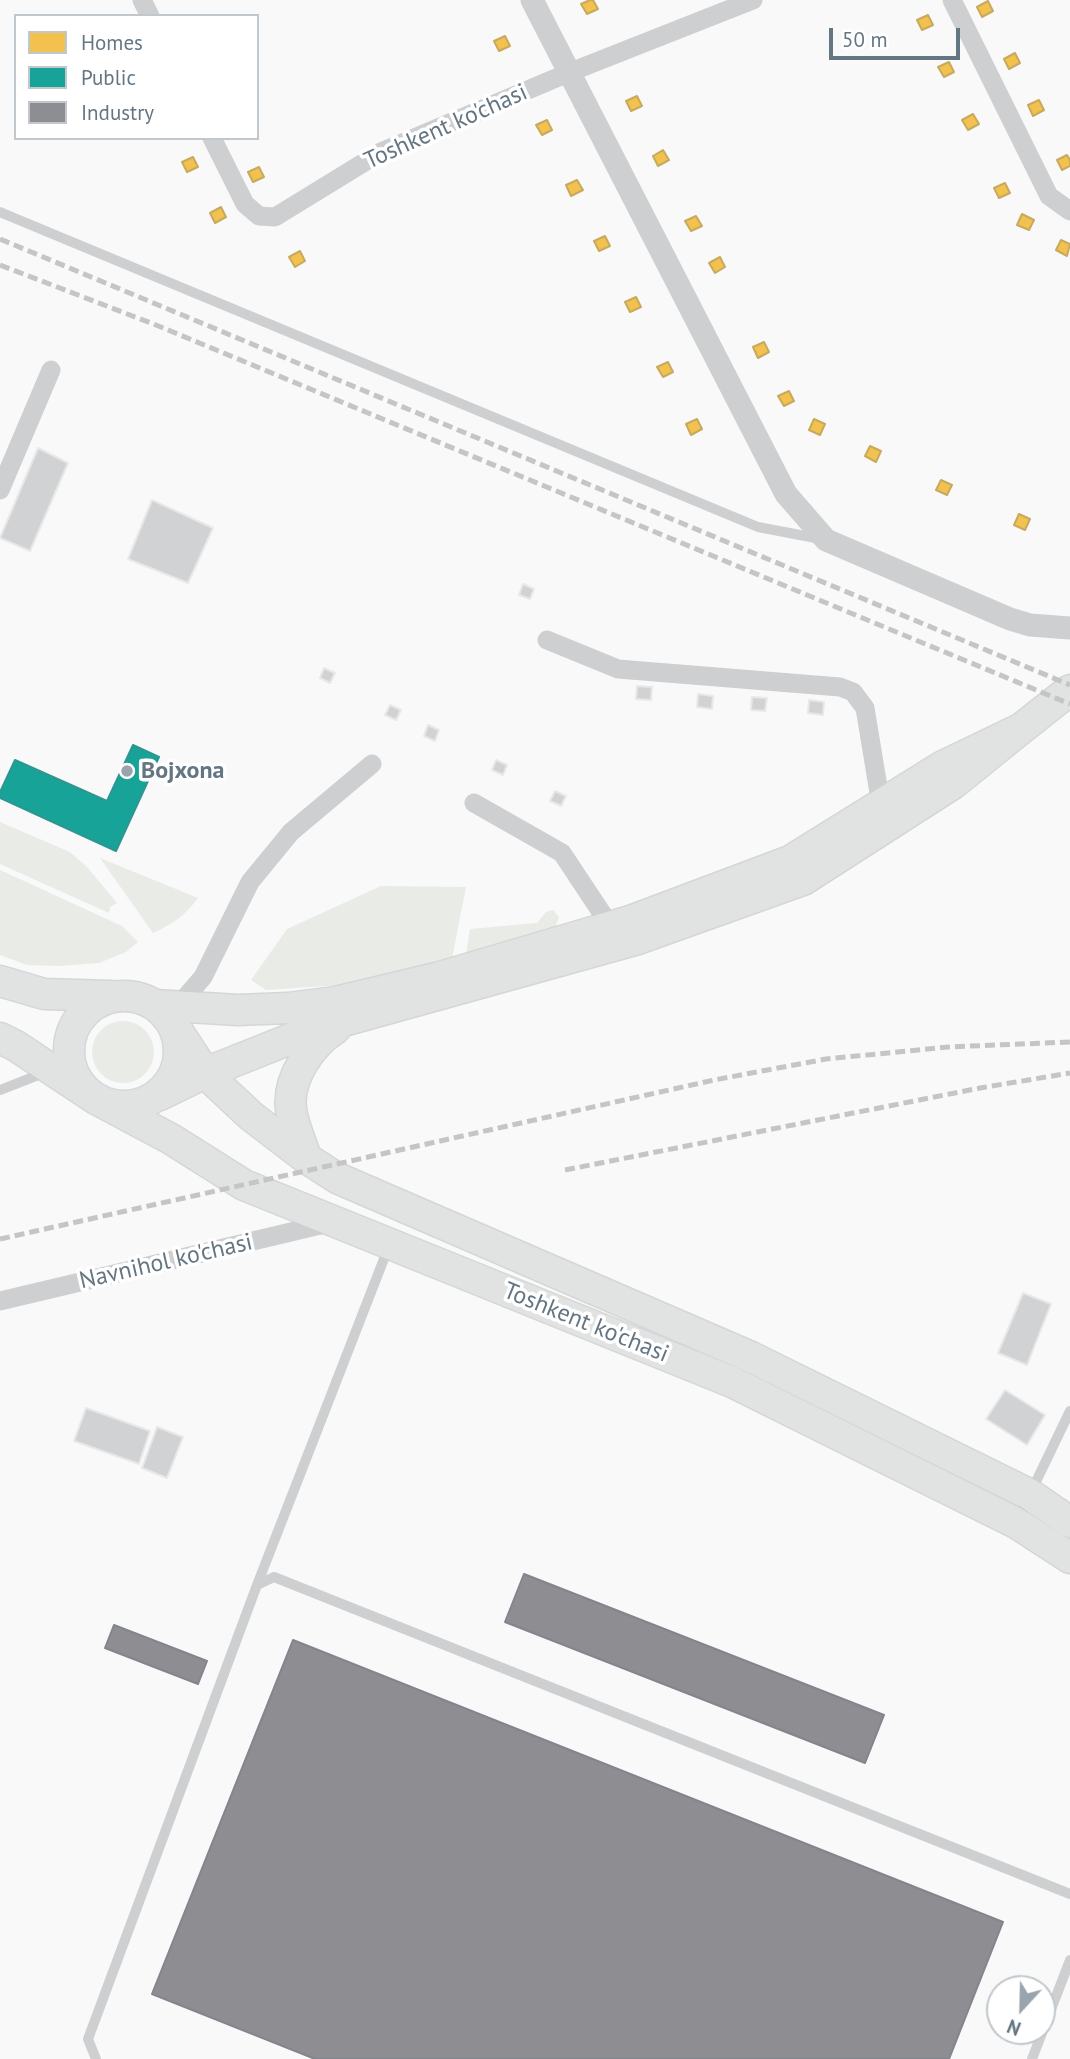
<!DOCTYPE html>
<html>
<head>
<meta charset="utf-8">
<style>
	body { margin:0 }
	#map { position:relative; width:1070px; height:2059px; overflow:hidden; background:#f9f9f9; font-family:"PT Sans",sans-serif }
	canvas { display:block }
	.legend { position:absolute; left:14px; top:14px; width:245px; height:126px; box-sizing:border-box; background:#fff; border:2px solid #c1c8cd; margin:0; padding:9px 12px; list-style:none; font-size:21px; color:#657683 }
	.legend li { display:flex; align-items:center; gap:14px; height:35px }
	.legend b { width:35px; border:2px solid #c1c8cd }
	.north { position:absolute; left:986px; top:1975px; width:70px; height:70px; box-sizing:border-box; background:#fff; border:2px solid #c1c8cd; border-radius:50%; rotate:202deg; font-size:19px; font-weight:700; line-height:28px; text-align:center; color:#657683 }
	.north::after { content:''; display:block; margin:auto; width:24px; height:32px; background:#99a4ac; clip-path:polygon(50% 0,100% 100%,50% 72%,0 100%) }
	.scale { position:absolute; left:829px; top:28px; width:131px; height:32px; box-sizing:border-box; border:4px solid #657683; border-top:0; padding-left:9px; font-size:21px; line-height:24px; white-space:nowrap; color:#657683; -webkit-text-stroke:5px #fff; paint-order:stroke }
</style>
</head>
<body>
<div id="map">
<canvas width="1070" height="2059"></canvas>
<ul class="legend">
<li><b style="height:19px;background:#f2c14e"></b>Homes</li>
<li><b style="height:19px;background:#17a398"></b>Public</li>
<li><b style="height:19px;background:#8d8d92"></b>Industry</li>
</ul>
<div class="north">N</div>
<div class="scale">50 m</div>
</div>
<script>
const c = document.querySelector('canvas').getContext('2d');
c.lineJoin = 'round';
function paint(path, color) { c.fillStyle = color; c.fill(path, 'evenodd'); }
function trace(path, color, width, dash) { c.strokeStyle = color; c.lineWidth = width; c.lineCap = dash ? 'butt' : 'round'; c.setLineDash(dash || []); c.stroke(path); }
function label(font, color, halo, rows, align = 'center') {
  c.font = font + ' "PT Sans",sans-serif'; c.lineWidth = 7; c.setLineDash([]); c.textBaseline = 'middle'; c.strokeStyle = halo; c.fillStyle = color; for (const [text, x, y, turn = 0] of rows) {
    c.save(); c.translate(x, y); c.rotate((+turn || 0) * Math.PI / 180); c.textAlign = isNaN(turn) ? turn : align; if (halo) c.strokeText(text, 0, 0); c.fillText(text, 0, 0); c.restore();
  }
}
const green = new Path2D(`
	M0,822L70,852L87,867L117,903L110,907L109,913L0,864Z
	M100,858L198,898C186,915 171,925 153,933Z
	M0,870L122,926L138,942L126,952L99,963L60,966L27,965L0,955Z
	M381,886L466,887L451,964L356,984L266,990L251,980L287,929Z
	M553,910L559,917L553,933L465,962L470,929L537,923L546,912Z
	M92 1052a31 31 0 1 1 62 0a31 31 0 1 1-62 0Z`);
const homes = new Path2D(`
	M590,0H593L598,9L587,14L581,4Z
	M988,1L993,11L982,17L977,7Z
	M928,15L933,25L922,30L917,20Z
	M505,36L510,46L499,51L494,41Z
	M1015,53L1020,63L1009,69L1004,59Z
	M949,62L954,72L944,77L938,67Z
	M637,96L642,106L631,111L626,101Z
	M1039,100L1044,110L1033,116L1028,105Z
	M973,114L979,124L968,130L962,120Z
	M547,120L552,130L542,135L536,125Z
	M663,150L669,160L658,166L653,156Z
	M1067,155L1070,160V166L1062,170L1057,160Z
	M193,157L198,167L187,172L182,162Z
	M259,167L264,177L253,182L248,172Z
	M577,180L583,190L571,196L566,185Z
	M1005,183L1010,193L999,198L994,188Z
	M221,207L226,217L215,223L210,213Z
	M1022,214L1034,220L1029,230L1017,225Z
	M696,216L702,226L691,231L685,221Z
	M605,236L610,246L599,251L594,241Z
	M1061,240L1070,244L1067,256L1056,250Z
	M300,251L305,261L295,267L289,257Z
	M720,257L725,267L715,273L709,263Z
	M636,297L641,307L630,312L625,302Z
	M764,342L769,352L758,358L753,347Z
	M668,362L673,372L663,377L657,367Z
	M789,391L794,401L784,406L778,396Z
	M697,419L702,429L691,435L686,424Z
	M814,419L825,424L820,435L809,430Z
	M870,446L881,451L876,462L865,456Z
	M941,480L952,485L947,495L936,490Z
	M1019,514L1030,519L1025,530L1014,525Z`);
const public = new Path2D(`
	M133,745L159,757L116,851L0,798V792L15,760L107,801Z`);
const industry = new Path2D(`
	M524,1574L884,1715L865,1763L505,1622Z
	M114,1625L207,1661L198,1684L105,1648Z
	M293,1640L1003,1922L949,2059H315L152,1994Z`);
const building = new Path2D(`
	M38,448L68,463L30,551L0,538Z
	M152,500L213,528L188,583L128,559Z
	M523,584L534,589L530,599L519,595Z
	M324,668L335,673L330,683L320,678Z
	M637,686L652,687L651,700L636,699Z
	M698,694L713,696L712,709L697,707Z
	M752,697L767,698L765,711L751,710Z
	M809,700L824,702L823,715L808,713Z
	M390,705L401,710L396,720L385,715Z
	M428,725L439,730L435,741L424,736Z
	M496,760L507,765L503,775L492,770Z
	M555,791L566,796L561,806L550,801Z
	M1023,1293L1051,1304L1027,1365L998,1353Z
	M1005,1390L1045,1415L1027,1445L986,1419Z
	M86,1408L150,1431L139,1464L74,1441Z
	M157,1427L183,1437L167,1478L142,1468Z`);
const service = new Path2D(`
	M0,212L758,527L821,539
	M0,1090L51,1070L69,1060
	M1017,1521L1070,1411
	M257,1585L389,1246
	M96,2059L88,2039L257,1585L274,1577L1070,1894
	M1032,2059L1070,1960`);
const minor = new Path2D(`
	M142,0L150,16
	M952,0L1049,196L1070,211
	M212,138L245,204L259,216L275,217L381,152L568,73L753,0
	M0,490L51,370
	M547,640L618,669L840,687L853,692L865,708L881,805
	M474,803L562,853L611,927L612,936
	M177,1007L203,977L250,882L291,832L372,764
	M0,1301L333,1222`);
const tertiary = new Path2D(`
	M532,0L786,494L826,540L1010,619L1030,625L1070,628`);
const primary = new Path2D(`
	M1022,728L1070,690
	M0,981L44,994L111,996
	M69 1051a55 55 0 1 1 110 0a55 55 0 1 1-110 0Z
	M155,1005L238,1010L288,1008L335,1002L440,977L633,920L790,861L943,766L1022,728L954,783L803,880L638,939L318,1028L205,1073L160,1095
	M173,1024L205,1073L251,1116L306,1158L337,1178L751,1357L1029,1494L1070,1522
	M0,1038L16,1046L96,1099L171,1139L244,1185L732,1382L1016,1523L1070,1558
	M306,1158C301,1142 293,1125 291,1109C287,1079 311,1044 335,1029`);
const rail = new Path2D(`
	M0,239L1070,685
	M0,265L156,325L1070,704
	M565,1170L980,1088L1070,1073
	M0,1239L714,1080L826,1059L948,1047L1070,1042`);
const markers = [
	[127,771,7,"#99a4ac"]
];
const streetNames = [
	["Toshkent ko'chasi",446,127,-24],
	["Navnihol ko'chasi",166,1262,-13],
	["Toshkent ko'chasi",586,1323,22]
];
const poiNames = [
	["Bojxona",141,771]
];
paint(green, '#e8ebe6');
paint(homes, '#f2c14e');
trace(homes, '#c8aa5e', 2);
paint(public, '#17a398');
trace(public, '#2e9692', 2);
paint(industry, '#8d8d92');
trace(industry, '#81868e', 2);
paint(building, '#d0d2d3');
trace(building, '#e8e8e8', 2);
trace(primary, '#d5d6d7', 33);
trace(service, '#cecfd0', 10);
trace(minor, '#cecfd0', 19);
trace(tertiary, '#cecfd0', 23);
trace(primary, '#e1e2e2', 30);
trace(rail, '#c3c5c6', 5, [10, 5]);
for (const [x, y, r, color] of markers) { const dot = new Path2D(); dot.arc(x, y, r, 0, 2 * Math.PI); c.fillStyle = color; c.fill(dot); trace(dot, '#fff', 2.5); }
label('24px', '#657683', '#fff', streetNames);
label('bold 24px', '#657683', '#fff', poiNames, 'left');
</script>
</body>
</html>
